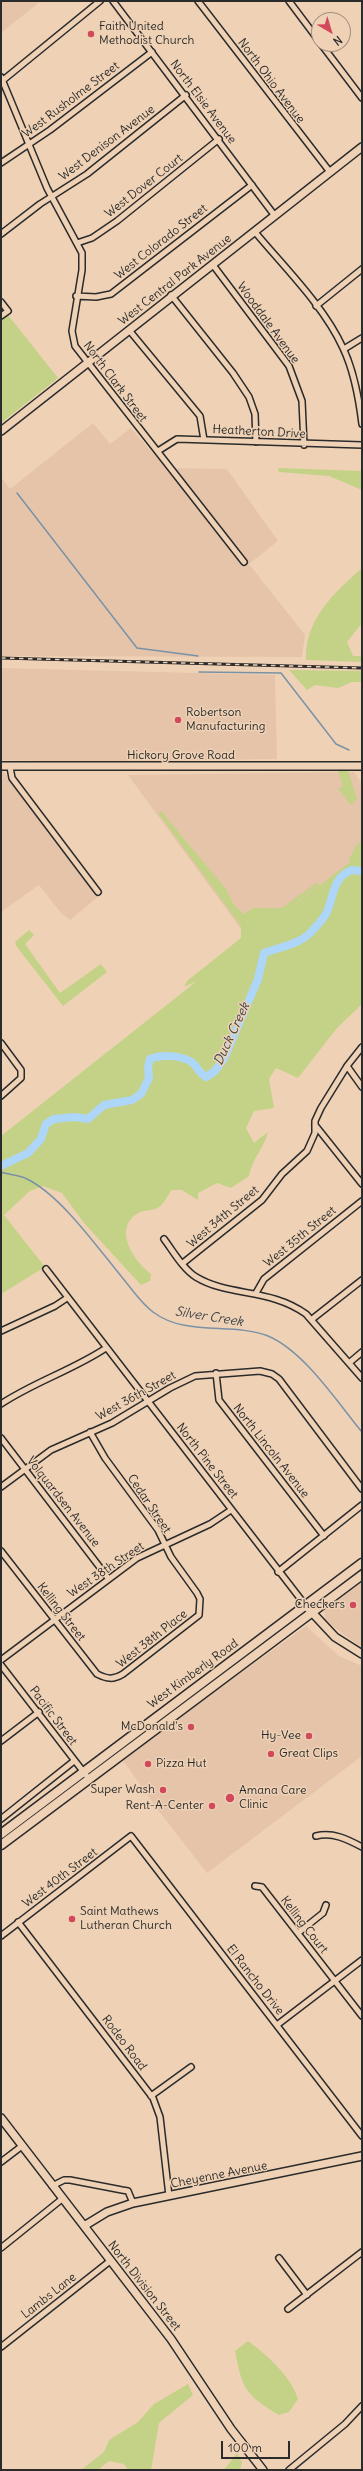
<!DOCTYPE html>
<html>
<head>
<meta charset="utf-8">
<style>
	body { margin:0 }
	#map { position:relative; width:363px; height:2471px; overflow:hidden; background:#efd2b6; font-family:Delius,sans-serif }
	canvas { display:block }
	.frame { position:absolute; inset:0; border:2px solid #2b2b2b; pointer-events:none }
	.north { position:absolute; left:311px; top:12px; width:40px; height:40px; box-sizing:border-box; background:#efd2b6; border:1px solid #a18f7e; border-radius:50%; rotate:142deg; font-size:11px; font-weight:700; line-height:16px; text-align:center; color:#2b2b2b }
	.north::after { content:''; display:block; margin:auto; width:14px; height:18px; background:#d1495b; clip-path:polygon(50% 0,100% 100%,50% 72%,0 100%) }
	.scale { position:absolute; left:221px; top:2441px; width:69px; height:18px; box-sizing:border-box; border:2px solid #2b2b2b; border-top:0; padding-left:5px; font-size:12px; line-height:14px; white-space:nowrap; color:#2b2b2b; -webkit-text-stroke:3px #efd2b6; paint-order:stroke }
</style>
</head>
<body>
<div id="map">
<canvas width="363" height="2471"></canvas>
<div class="frame"></div>
<div class="north">N</div>
<div class="scale">100 m</div>
</div>
<script>
const c = document.querySelector('canvas').getContext('2d');
c.lineJoin = 'round';
function paint(path, color) { c.fillStyle = color; c.fill(path, 'evenodd'); }
function trace(path, color, width, dash) { c.strokeStyle = color; c.lineWidth = width; c.lineCap = dash ? 'butt' : 'round'; c.setLineDash(dash || []); c.stroke(path); }
function label(font, color, halo, rows, align = 'center') {
  c.font = font + ' Delius,sans-serif'; c.lineWidth = 3; c.setLineDash([]); c.textBaseline = 'middle'; c.strokeStyle = halo; c.fillStyle = color; for (const [text, x, y, turn = 0] of rows) {
    c.save(); c.translate(x, y); c.rotate((+turn || 0) * Math.PI / 180); c.textAlign = isNaN(turn) ? turn : align; if (halo) c.strokeText(text, 0, 0); c.fillText(text, 0, 0); c.restore();
  }
}
const built = new Path2D(`
	M1,1H41L1,33Z
	M93,423L110,444L131,428L166,468L227,469L278,541L249,564L305,635L302,657L1,656V477L10,489Z
	M1,668L275,675L277,759L82,762L1,760Z
	M1,772H4L99,896L70,920L61,913L39,885L1,912Z
	M354,772L362,784V853L249,940L128,775Z
	M362,1579V1648L331,1625L325,1618L324,1610Z
	M306,1626L339,1656L362,1666V1756L207,1873L158,1810L122,1759Z`);
const green = new Path2D(`
	M8,315L58,378L1,423V320Z
	M278,468L362,471V490L329,476L279,472Z
	M362,568V623L347,642L353,656H362V662L306,660C305,619 333,594 362,568Z
	M289,670L362,671V682H352L338,688L315,685L307,690Z
	M348,770L357,799L351,805L338,789L343,786L338,771Z
	M161,811L226,889L234,905L244,914L253,908H282L316,883L320,884L281,915L350,862L349,859L356,846L362,841V1004L337,1028L298,1078L276,1068L269,1079L274,1108L254,1111L246,1128L254,1143L268,1132C264,1148 252,1159 249,1176L231,1188L217,1183L198,1193V1200L182,1190H172C168,1194 164,1204 159,1207C153,1211 144,1210 138,1213C112,1229 134,1261 151,1274L150,1281L141,1285L84,1223L62,1193L43,1186L30,1191L4,1215L45,1267L1,1294V1136L197,981L184,987L187,981L241,938V926L158,813Z
	M29,930L34,935L25,944L60,993L101,964L107,972L63,1006L17,947L15,942Z
	M248,2341C267,2355 291,2376 298,2399L289,2412L279,2415C245,2395 242,2388 235,2351Z
	M188,2384L193,2395L159,2423L151,2470H128L124,2464L109,2461L98,2470H81L104,2452L109,2440L138,2422L154,2404Z
	M237,2453L242,2462L240,2470H224Z`);
const stream = new Path2D(`
	M17,493L137,648L198,656
	M199,672L281,673L336,744L349,750
	M1,1172C9,1175 20,1175 27,1179C62,1196 100,1251 125,1281C134,1292 142,1304 153,1312C186,1337 232,1322 268,1336C304,1351 337,1402 362,1432`);
const river = new Path2D(`
	M1,1166L28,1153L41,1139L46,1124L54,1119L74,1117L88,1119L104,1105L132,1100L141,1094L149,1078L148,1067L150,1059C161,1054 182,1055 193,1063C198,1068 199,1073 206,1077L214,1072L224,1059L258,979L264,953C279,947 298,945 310,933C315,928 322,920 326,914C334,898 332,877 352,870L362,871`);
const street = new Path2D(`
	M113,1L275,216
	M198,1L330,172
	M289,1L319,41
	M321,44L362,98
	M1,77L47,188L82,253V270L72,331L75,346L244,562
	M2,81L100,1
	M1,163L50,130L152,52
	M255,232C284,267 324,306 343,348C354,371 359,399 362,424
	M1,234L40,204L87,174L186,95
	M77,243L92,238L117,221L219,139
	M213,265L289,366L302,401L304,445
	M171,295L233,373L249,397L255,414L256,442
	M76,296L96,297L111,294L252,185
	M1,302L8,311L1,316
	M316,306L362,269
	M129,330L200,416L204,440
	M344,349L362,338
	M158,451L177,439L362,445
	M10,767L12,778L98,892
	M1,1043L21,1070V1078L1,1096
	M347,1066L362,1087
	M315,1125L362,1184
	M164,1239C173,1251 183,1269 196,1277C229,1297 270,1288 306,1314L362,1378
	M183,1263L262,1200L282,1174L307,1151L315,1133V1121L321,1108L347,1066L362,1047
	M46,1269L306,1606
	M256,1293L264,1279L362,1201
	M311,1320L362,1280
	M1,1331L55,1306L67,1298
	M349,1363L362,1352
	M216,1373L219,1400L324,1536
	M1,1404C34,1382 73,1370 106,1348
	M1,1438L108,1578
	M1,1487L51,1450L112,1423L170,1388L195,1376L260,1371L272,1374L279,1379L362,1489
	M1,1551L97,1674C107,1679 113,1680 123,1674L199,1615L200,1599L197,1593L171,1557L158,1530L105,1458L90,1432
	M278,1572L362,1505
	M1,1660L137,1558L210,1524L231,1510
	M1,1665L89,1779
	M1,1741L39,1712
	M1,1819L74,1761
	M316,1836C333,1832 347,1839 362,1847
	M255,1886L262,1887L362,2016
	M18,1922L153,2098L160,2117L169,2196
	M298,1933L323,1913L326,1905
	M1,1936L131,1836L362,2136
	M277,2025L362,1960
	M151,2096L191,2067
	M1,2162L22,2146
	M52,2186L64,2180H70L122,2190L128,2191L133,2203
	M1,2248L62,2199
	M279,2258L307,2295
	M288,2309L362,2252
	M1,2347L110,2261
	M289,2470L345,2424L362,2406`);
const secondary = new Path2D(`
	M1,431L362,147
	M1,766H362
	M306,1606L335,1637L362,1654
	M1,2118L171,2339L231,2429L263,2470
	M84,2226L107,2212L133,2203L362,2156`);
const primary = new Path2D(`
	M1,1834L362,1563
	M1,1845L362,1575`);
const rail = new Path2D(`
	M1,658L362,668`);
const markers = [
	[91,34,4,"#d1495b"],
	[178,720,4,"#d1495b"],
	[353,1605,4,"#d1495b"],
	[191,1727,4,"#d1495b"],
	[309,1736,4,"#d1495b"],
	[271,1754,4,"#d1495b"],
	[148,1764,4,"#d1495b"],
	[163,1790,4,"#d1495b"],
	[230,1798,5,"#d1495b"],
	[212,1806,4,"#d1495b"],
	[72,1919,4,"#d1495b"]
];
const poiNames = [
	["Faith United",99,27],
	["Methodist Church",99,41],
	["Robertson",186,713],
	["Manufacturing",186,727],
	["Checkers",345,1605,"right"],
	["McDonald's",183,1727,"right"],
	["Hy-Vee",301,1736,"right"],
	["Great Clips",279,1754],
	["Pizza Hut",156,1764],
	["Super Wash",155,1790,"right"],
	["Amana Care",239,1791],
	["Clinic",239,1805],
	["Rent-A-Center",204,1806,"right"],
	["Saint Mathews",80,1912],
	["Lutheran Church",80,1926]
];
const streetNames = [
	["North Ohio Avenue",271,81,53],
	["West Rusholme Street",71,100,-37],
	["North Elsie Avenue",203,102,53],
	["West Denison Avenue",107,143,-37],
	["West Dover Court",144,186,-38],
	["West Colorado Street",161,242,-38],
	["West Central Park Avenue",175,280,-38],
	["Wooddale Avenue",268,323,54],
	["North Clark Street",115,382,53],
	["Heatherton Drive",259,432,3],
	["Hickory Grove Road",181,756],
	["West 34th Street",223,1217,-40],
	["West 35th Street",300,1237,-39],
	["West 36th Street",136,1396,-29],
	["North Lincoln Avenue",271,1451,52],
	["North Pine Street",207,1461,52],
	["Volquardsen Avenue",63,1502,52],
	["Cedar Street",149,1504,56],
	["West 38th Street",106,1570,-34],
	["Kelling Street",61,1612,52],
	["West 38th Place",152,1639,-38],
	["West Kimberly Road",193,1674,-36],
	["Pacific Street",53,1716,53],
	["West 40th Street",60,1878,-37],
	["Kelling Court",304,1925,52],
	["El Rancho Drive",255,1980,52],
	["Rodeo Road",124,2043,53],
	["Cheyenne Avenue",219,2175,-11],
	["North Division Street",144,2286,52],
	["Lambs Lane",49,2296,-38]
];
const waterNames = [
	["Duck Creek",232,1034,-65],
	["Silver Creek",209,1317,9]
];
paint(built, '#e6c4aa');
paint(green, '#c3d286');
trace(stream, '#7992a6', 1.5);
trace(river, '#add6f8', 8);
trace(street, '#2b2b2b', 8);
trace(secondary, '#2b2b2b', 10);
trace(primary, '#2b2b2b', 11);
trace(street, '#efd2b6', 5);
trace(secondary, '#efd2b6', 7);
trace(primary, '#efd2b6', 8);
trace(rail, '#2b2b2b', 3);
trace(rail, '#efd2b6', 1.5, [4.5]);
for (const [x, y, r, color] of markers) { const dot = new Path2D(); dot.arc(x, y, r, 0, 2 * Math.PI); c.fillStyle = color; c.fill(dot); trace(dot, '#efd2b6', 1.5); }
label('12px', '#2b2b2b', '#efd2b6', poiNames, 'left');
label('12px', '#2b2b2b', '#efd2b6', streetNames);
label('italic 13px', '#3e454a', '#efd2b6', waterNames);
</script>
</body>
</html>
